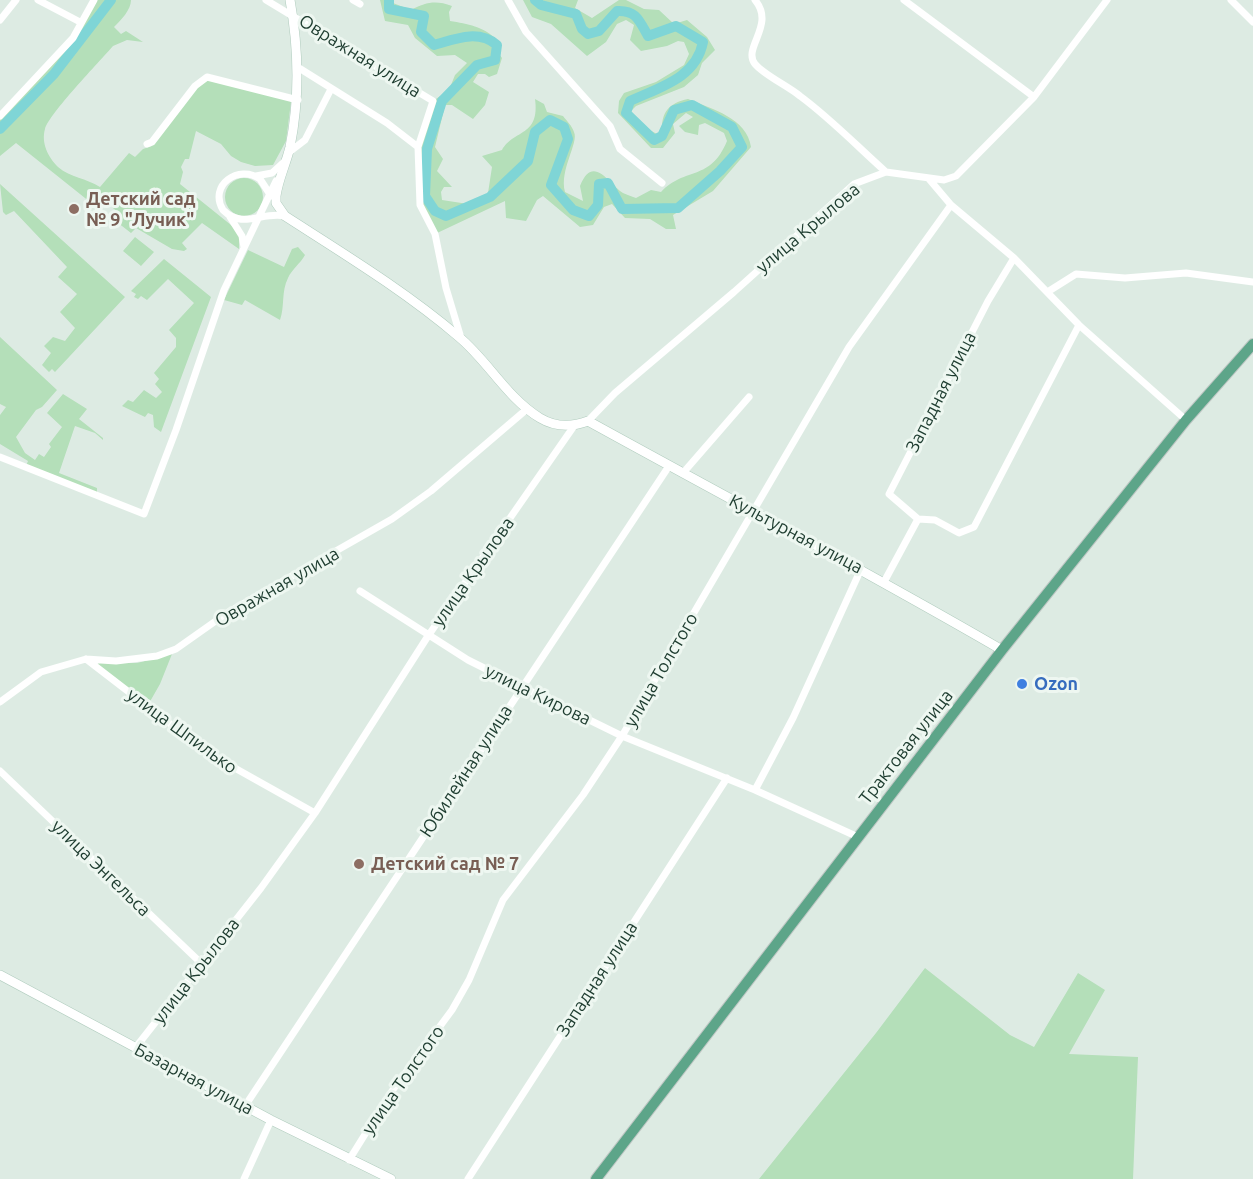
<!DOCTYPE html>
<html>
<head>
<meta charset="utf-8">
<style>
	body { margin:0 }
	canvas { display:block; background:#ddebe3 }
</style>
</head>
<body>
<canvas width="1253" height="1179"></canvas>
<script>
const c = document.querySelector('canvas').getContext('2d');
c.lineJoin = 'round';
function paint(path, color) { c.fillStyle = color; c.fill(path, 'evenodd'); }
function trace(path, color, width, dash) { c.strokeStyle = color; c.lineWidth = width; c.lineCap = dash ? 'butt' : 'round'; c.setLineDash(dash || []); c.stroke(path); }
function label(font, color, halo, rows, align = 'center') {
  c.font = font + ' Ubuntu,sans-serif'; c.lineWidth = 6; c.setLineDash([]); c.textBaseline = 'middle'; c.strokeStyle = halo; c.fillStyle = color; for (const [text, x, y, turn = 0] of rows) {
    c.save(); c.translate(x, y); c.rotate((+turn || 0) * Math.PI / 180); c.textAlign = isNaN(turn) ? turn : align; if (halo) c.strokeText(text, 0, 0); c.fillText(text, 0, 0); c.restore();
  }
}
const green = new Path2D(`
	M96,0H131C131,10 121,20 114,27L121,34L126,31L143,42L127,40L113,46C100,61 49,114 45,129C41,143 48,157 58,167C71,178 86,178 100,187L129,153L135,157L143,149L152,146L198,84L207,80L287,99L291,102L286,141L273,165L255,166L241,162L231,156L221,144L196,131L189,159H185L181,167L183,172L180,184L231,225L239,234V249L202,223L182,243L187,249L184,251L172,249L136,228L131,233L113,219L118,212L96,195L90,202L16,143L0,156V116L73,38Z
	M380,0H393V3L411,10C426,2 436,0 452,6L449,12L450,21C468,24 483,26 497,40L494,47L502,58L497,74L489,77L485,74H478L473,82L489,92L485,105L473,119L452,105H445L435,147L443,159L437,171L452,187H444L441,192L442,200L468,204L481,199L488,193L492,167L482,156L502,150C514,129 540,137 535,99L544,104L547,112L563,116C567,121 572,126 574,132C579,143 559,170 565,192L583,201L580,186C593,153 609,184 623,193C627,195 631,196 636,198L651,190L661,192C686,166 710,182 727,141L724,133L705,123L699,125L698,135L685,132L679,126L693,117L686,113L673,124L675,133L663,148H651L618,113L619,101L624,93L656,82L684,65L689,54L684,42L678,41L667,46L641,51L630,40L634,25L626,20L617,24L606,42L587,56L551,24L532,17L523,0H578L575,8L592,18L619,0H626L644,9L659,10L674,24L687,20L707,37L715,50L702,63L698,75L684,87L636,106L629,113L644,127L657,134L662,132C661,112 669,103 688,99C712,109 747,118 751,147L713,191L673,215L676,229H666L650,219L625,218L612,204L604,207L593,225L580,227L543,196L537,200L526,221L506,218L505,201L435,234L421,207L418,147L433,101L449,90L455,75L467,63L455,55L437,56L415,38L408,25L385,21Z
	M225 197a19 19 0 1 1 38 0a19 19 0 1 1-38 0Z
	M0,184L125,297L55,372L52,369L49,372L42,365L51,353L44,346L53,337L65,341L75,328L60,312L77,294L58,277L67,267L14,211L6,215L3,212Z
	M135,237L154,252L141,266L123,251Z
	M298,247L305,255C300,264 292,269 288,278C281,292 285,306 280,320L245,300L242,305L224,300L248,250L284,267L292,249Z
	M164,259L211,297L161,432L154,427L153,415L148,413L145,417L122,406L128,400L133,402L144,390L156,398L162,392L155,384L159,379L154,373L176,347V338L169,330L194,303L168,279L147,300L141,296L138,299L134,297L136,294L131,291Z
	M0,337L57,390L42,407L36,410L16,437L25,453L35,460L39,454L44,457L51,447L49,444L62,427L47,413L63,394L87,409L79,419L103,438V440L95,433L75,426L59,473L97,488V493L26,466L28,461L0,444V415L6,407L0,404Z
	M172,654L160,684L148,705L96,663H137Z
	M925,968L1010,1035L1034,1047L1078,973L1105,990L1069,1054L1138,1057L1133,1179H759L876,1033Z`);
const river = new Path2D(`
	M389,0V9L424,16L421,32L434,45C455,39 478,29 497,45L495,60L477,65L442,101L427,149L425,196L435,211L446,216L490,197L528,161L535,132L550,120L564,127L568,139L551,185L573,210L589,216L598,205L599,184L608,183L622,209L678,208L720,171L742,147L732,127L692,105L674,110L662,136L654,140L626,113L630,101C660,87 696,78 703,42L676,26L648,36C639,20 636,10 617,11L599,31L588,34L582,29L576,14L541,5L535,0
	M0,129L54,74L111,0`);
const street = new Path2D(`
	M38,0L80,22
	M266,0L433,101L418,147L420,205L435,234L446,288L461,338
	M353,0L360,4
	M508,0L526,32L610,126L620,149L662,183
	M755,0C776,25 742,48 755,64C764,75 788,86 800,96C830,118 858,147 886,172
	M904,0L1034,97
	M1231,0L1253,22
	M0,20L16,0
	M299,68L387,123L418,147
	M0,116L73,38L94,0
	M147,144L152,142L195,86L207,77L298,100
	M288,153L305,140L331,89
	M886,172L944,180L956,176L1034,97L1107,0
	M256,176L272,173L284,162
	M271,196L260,179C239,164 208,185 223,210C243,230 262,211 285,216
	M951,205L1014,258L1079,325L1186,420
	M230,217L242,236L244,247
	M1049,291L1076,274L1125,278L1186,273L1253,282
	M588,421L615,393L734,292L854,184L886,172
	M0,457L144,514L176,430L224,290L276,181
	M683,473L749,397
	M918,519L935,520L959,533L974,527L1079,325
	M884,582L918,519L889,494L988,301L1014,258
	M360,591L468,660L522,687L622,736L755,790L858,837
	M86,659L208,753L315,813
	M0,702L41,672L86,659L116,661L157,656L176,649L227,613L392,519L431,491L527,409
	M0,771L202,964
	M755,790L793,718L861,569
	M136,1047L261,888L315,813L428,636L574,426
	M245,1106L669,466
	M349,1160L392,1091L452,1010L469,980L503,900L583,795L622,736L849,347L951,205L929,179
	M244,1179L271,1120
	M468,1179L727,778`);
const secondary = new Path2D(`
	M290,0C299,50 300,97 290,147C286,164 278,180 276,196V203L285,216C344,254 405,291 459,337C488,361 507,398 540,418C555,427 572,427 588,421C726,497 866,571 1002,650
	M0,975L271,1120L391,1179`);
const primary = new Path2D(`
	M596,1179L1002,650L1186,420L1253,344`);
const markers = [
	[74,209,6,"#8d6e63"],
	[1022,684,6,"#3f7fe0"],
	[359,864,6,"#8d6e63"]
];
const streetNames = [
	["Овражная улица",360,56,32],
	["улица Крылова",808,228,-40],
	["Западная улица",941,392,-63],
	["Культурная улица",796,534,28],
	["улица Крылова",473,572,-55],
	["Овражная улица",277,587,-30],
	["улица Толстого",661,670,-60],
	["улица Кирова",538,695,26],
	["улица Шпилько",182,731,36],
	["Трактовая улица",906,747,-52],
	["Юбилейная улица",466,771,-57],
	["улица Энгельса",101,868,44],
	["улица Крылова",196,971,-52],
	["Западная улица",597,979,-57],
	["Базарная улица",194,1079,28],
	["улица Толстого",403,1080,-55]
];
const educationNames = [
	["Детский сад",86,199],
	["№ 9 \"Лучик\"",86,220],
	["Детский сад № 7",371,864]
];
const shopNames = [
	["Ozon",1034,684]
];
paint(green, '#b4dfb9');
trace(river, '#7fd5d6', 10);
trace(secondary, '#b0ccbe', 10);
trace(primary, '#c0c8c5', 12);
trace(street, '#fff', 7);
trace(secondary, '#fff', 9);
trace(primary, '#5da589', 10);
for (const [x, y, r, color] of markers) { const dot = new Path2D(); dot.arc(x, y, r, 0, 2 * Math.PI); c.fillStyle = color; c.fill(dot); trace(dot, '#eef7f1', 2); }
label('18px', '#1d3c2f', '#eef7f1', streetNames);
label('bold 18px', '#785e54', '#eef7f1', educationNames, 'left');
label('bold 18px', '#366cbe', '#eef7f1', shopNames, 'left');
</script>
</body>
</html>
